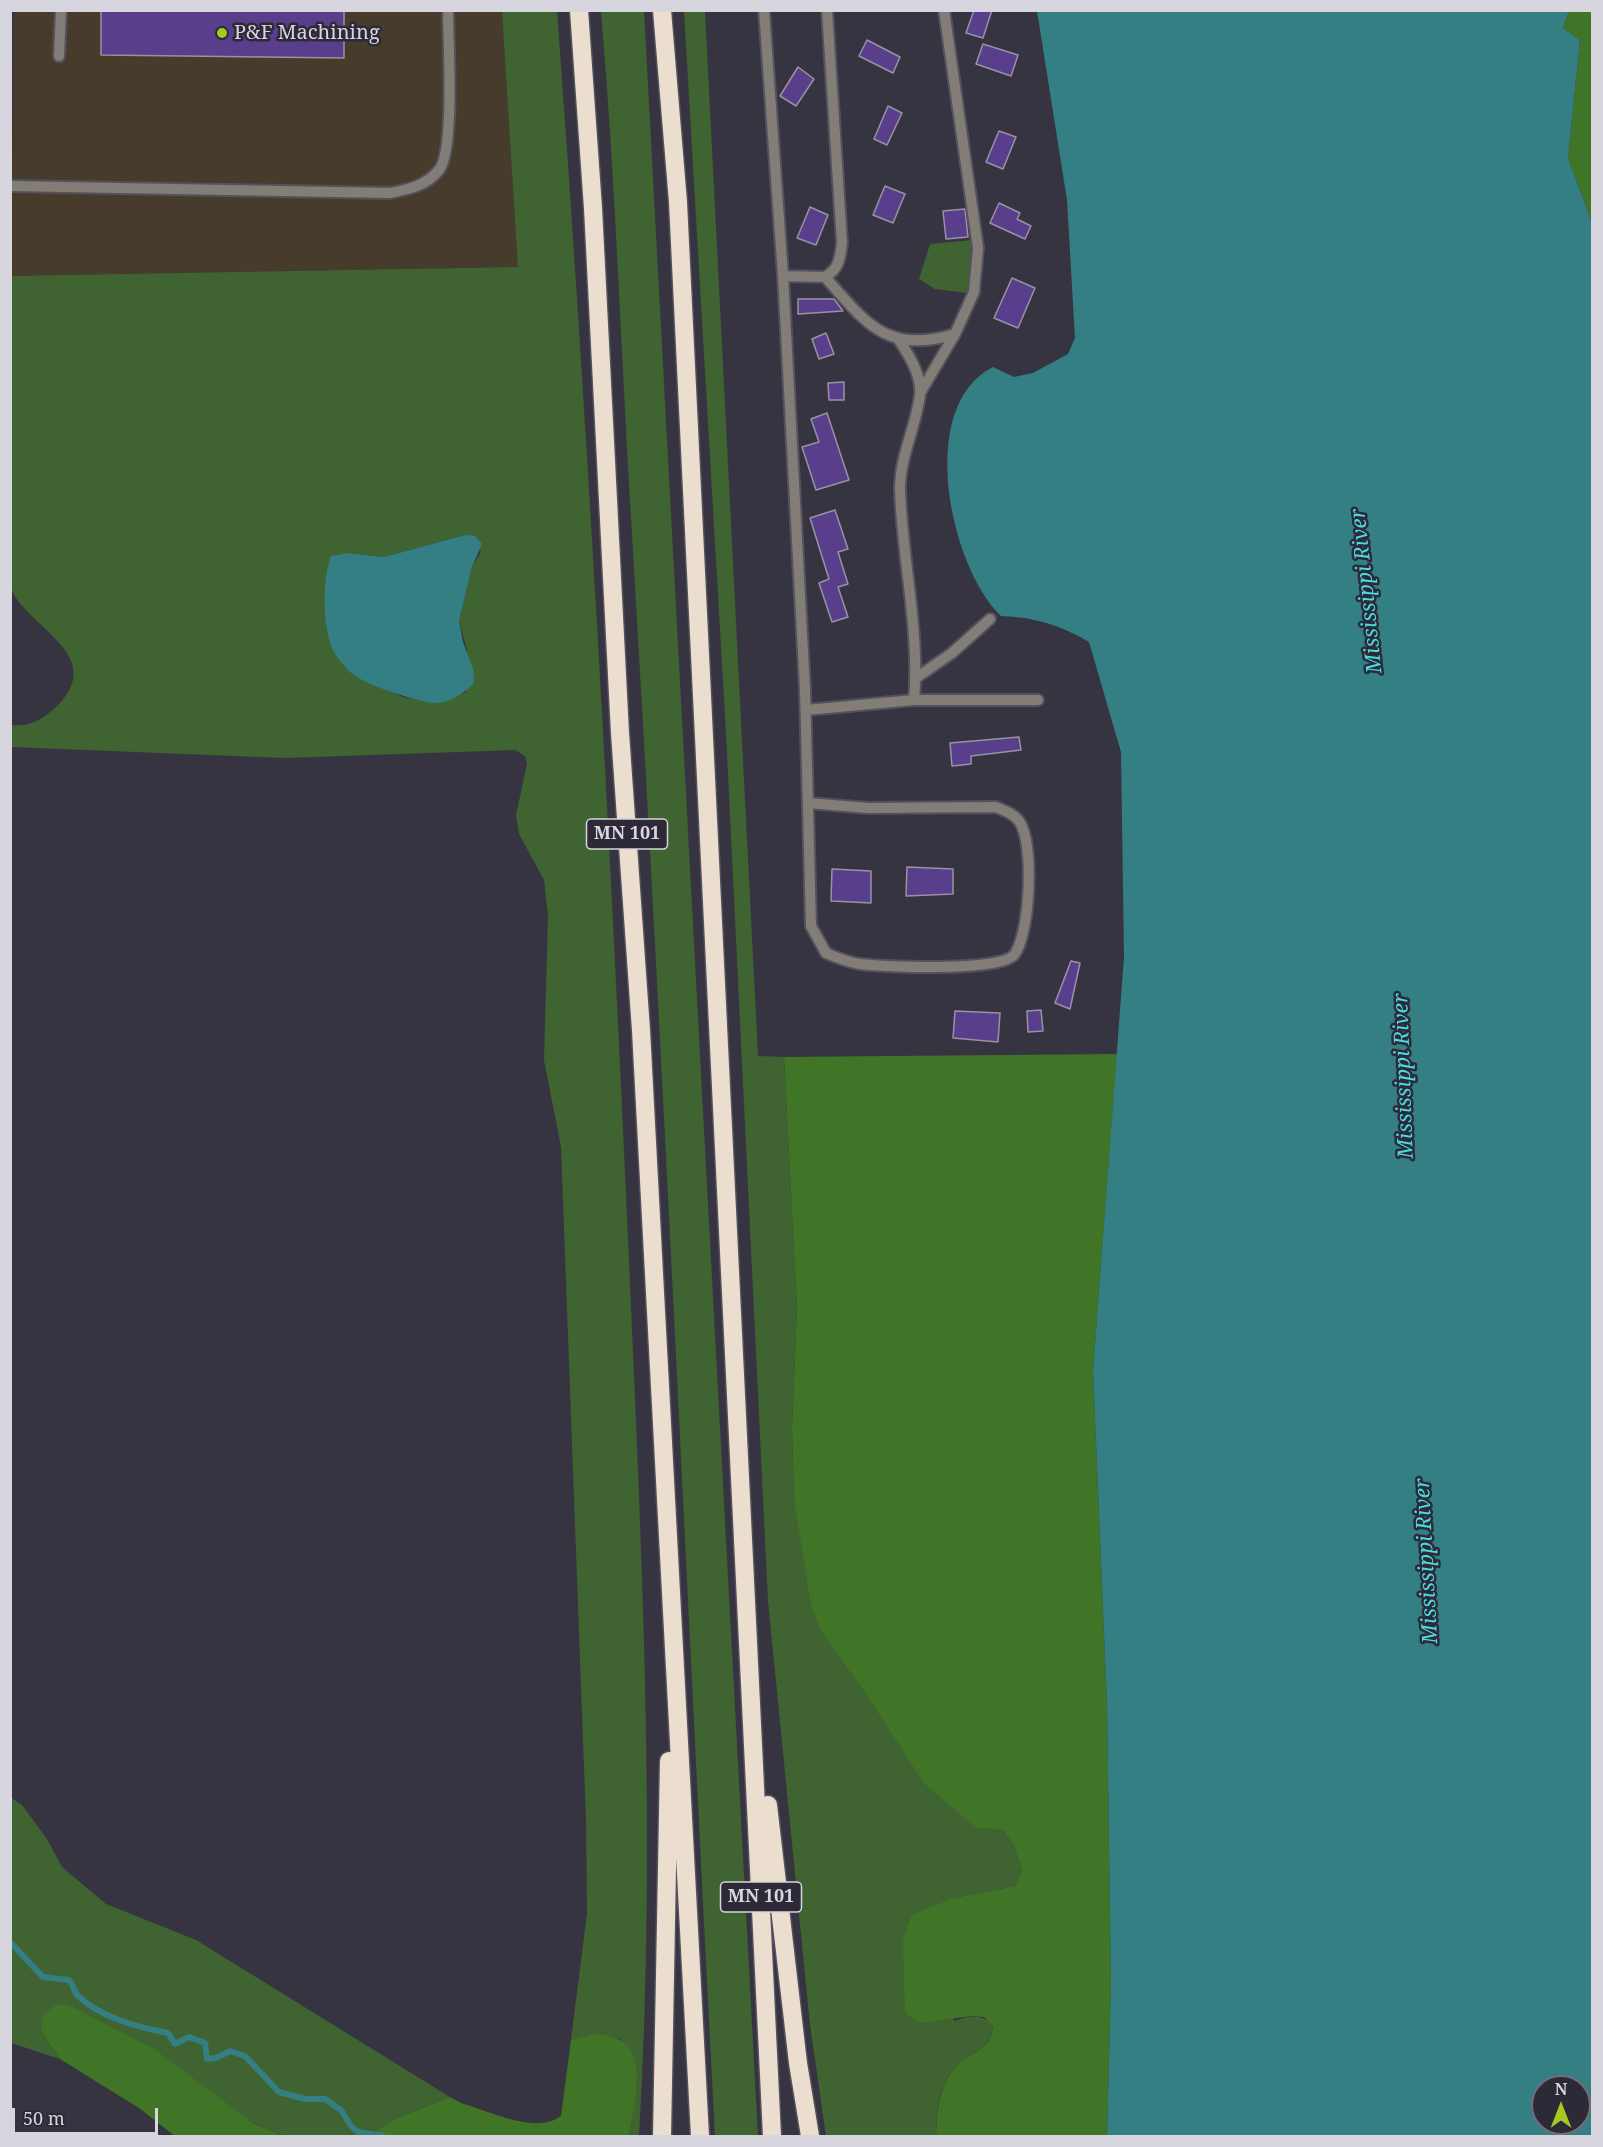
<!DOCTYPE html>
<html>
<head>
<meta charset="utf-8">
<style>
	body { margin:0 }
	#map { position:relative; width:1603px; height:2147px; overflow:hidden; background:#373442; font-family:"Noto Serif",serif }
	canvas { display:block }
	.frame { position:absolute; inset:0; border:12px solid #d7d5de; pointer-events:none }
	.north { position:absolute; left:1531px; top:2075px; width:60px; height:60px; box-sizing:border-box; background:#2d2937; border:2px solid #716e7a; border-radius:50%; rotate:0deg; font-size:16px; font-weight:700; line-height:24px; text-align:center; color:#d7d5de }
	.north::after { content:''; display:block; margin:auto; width:21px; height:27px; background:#a4c824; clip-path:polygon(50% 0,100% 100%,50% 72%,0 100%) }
	.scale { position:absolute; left:12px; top:2108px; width:146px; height:27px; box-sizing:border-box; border:3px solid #d7d5de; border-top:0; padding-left:8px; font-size:18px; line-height:21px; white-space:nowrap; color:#d7d5de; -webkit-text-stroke:4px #2d2937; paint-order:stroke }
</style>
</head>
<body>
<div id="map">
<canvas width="1603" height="2147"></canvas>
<div class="frame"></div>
<div class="north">N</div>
<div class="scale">50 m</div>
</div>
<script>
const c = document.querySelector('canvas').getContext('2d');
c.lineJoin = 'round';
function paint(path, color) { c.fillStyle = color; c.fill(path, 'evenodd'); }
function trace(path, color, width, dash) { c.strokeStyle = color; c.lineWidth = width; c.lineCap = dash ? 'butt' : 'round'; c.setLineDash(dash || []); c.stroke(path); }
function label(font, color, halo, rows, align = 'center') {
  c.font = font + ' "Noto Serif",serif'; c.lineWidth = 5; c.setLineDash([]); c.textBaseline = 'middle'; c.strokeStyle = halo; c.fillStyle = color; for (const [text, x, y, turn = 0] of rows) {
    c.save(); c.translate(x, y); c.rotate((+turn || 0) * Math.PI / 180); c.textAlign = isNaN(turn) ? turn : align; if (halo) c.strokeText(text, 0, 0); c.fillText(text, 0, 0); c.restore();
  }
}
const industrial = new Path2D(`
	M14,11H502L519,267L11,276Z`);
const green = new Path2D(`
	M502,11H557C587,419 610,829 628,1239C641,1538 657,1837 639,2136H629L637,2081L621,2039L594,2033L571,2040L587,1913L586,1821L561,1147L544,1060L548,916L544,880L519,834L516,815L527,764L525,756L515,750L285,758L11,747V725C29,727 42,720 56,707C110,655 25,627 11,588V276L518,267ZM465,535L481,552L472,567L459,621L467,650L466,692L439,703L403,697L352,674L334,651L348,553L384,557Z
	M601,11H644L758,2136H715C687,1602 664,1068 632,534C621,359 616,185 601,11Z
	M684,11H705L758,1056L784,1057L797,1309L792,1428L794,1499L822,1633L874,1706L976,1828H1001L1014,1846L1022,1871L1015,1886L954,1898V2021C970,2016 980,2013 993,2025C990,2053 972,2050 957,2065C938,2084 937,2112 936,2136H826L810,2025L768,1601L726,732Z
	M972,240L968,293L935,289L919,279L930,244Z
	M10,1797L22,1805L47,1839L62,1867L106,1904L196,1940L450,2097L395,2119L368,2136H284L41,2031L60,2059L11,2043Z`);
const forest = new Path2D(`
	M1569,11H1592V223L1568,158L1580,40L1563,28Z
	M1117,1054L1093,1370L1107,1705L1111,1983L1107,2136H936C937,2112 939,2084 957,2065C972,2050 990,2053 993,2026L984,2017L972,2016L920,2023L905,2013L903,1939L912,1915L954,1898L1015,1886L1022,1871L1014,1846L1002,1829L976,1828L924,1783L874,1706L822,1633L811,1605L794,1499L792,1428L797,1309L784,1057Z
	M67,2004L154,2049L251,2122L284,2136H175L139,2108L60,2059L41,2031L43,2016L55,2005Z
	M594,2033C603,2035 615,2036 622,2041C648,2059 633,2110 629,2136H368L395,2119L450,2097L461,2103C489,2111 536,2135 561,2116L571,2040Z`);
const water = new Path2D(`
	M1037,11H1569L1563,28L1580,40L1568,158L1592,223V2136H1107L1111,1983L1107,1705L1093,1370L1124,957L1121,752L1089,642C1061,625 1033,617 1001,616C950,567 915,406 993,367L1014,377L1033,373L1068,354L1075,338L1067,200ZM1543,2087H1579V2123H1543Z
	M465,535L475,536L482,544L472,567L459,621L463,642L473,669L474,683C466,692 451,702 438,703C422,704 363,684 351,673C346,668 337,658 334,652C322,628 322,580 331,556L348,553L384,557Z`);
const stream = new Path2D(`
	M10,1942L43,1977L69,1980C74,1985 73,1991 78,1996C102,2018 137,2027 168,2033L175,2044L189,2037L205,2043L207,2059L216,2058L230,2051L245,2056L279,2092L305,2099H325L341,2110L351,2126L358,2132L383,2136`);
const building = new Path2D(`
	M101,10H344V58L101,55Z
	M974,10H992L983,38L966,33Z
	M867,40L900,57L893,73L859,56Z
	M983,44L1018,55L1011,76L976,64Z
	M798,67L814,79L796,106L780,96Z
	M888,106L902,113L887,145L874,139Z
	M999,131L1016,137L1003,169L986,162Z
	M885,186L905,194L893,223L873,215Z
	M999,203L1020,213L1017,219L1031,226L1025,239L990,223Z
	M810,207L828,215L816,245L797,238Z
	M965,209L968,237L946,239L943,211Z
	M1012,278L1035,288L1018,328L994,318Z
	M798,299H834L843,311L798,314Z
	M826,333L834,354L819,359L812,339Z
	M844,382V400H829L828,383Z
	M827,413L849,480L816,490L802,447L819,442L811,419Z
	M835,510L848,549L838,552L848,584L838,587L848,617L832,622L819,583L829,579L810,518Z
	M1019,737L1021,750L971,756V764L952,766L950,743Z
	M907,867L953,869V894L906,896Z
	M832,869L871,871V903L831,901Z
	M1071,961L1080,963L1070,1009L1055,1003Z
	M1041,1010L1043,1031L1028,1032L1027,1011Z
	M955,1011L1000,1013L998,1042L953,1038Z`);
const lane = new Path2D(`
	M764,10L783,276L825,277C866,323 887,355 955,334L974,292L978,248L944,10
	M59,56L61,10
	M10,186L390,193C409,189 426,186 439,170C455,151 448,40 448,10
	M783,276L805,690L811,926L826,953C837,958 848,962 860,964C885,967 999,972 1014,955C1030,935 1035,843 1019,821C1013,813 1005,811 996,807L868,808L808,803
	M825,277C839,269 840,259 842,243L827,10
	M920,393L955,334
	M916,678L952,653L990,619
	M914,700H1038
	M806,710L914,700C920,629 902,560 900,489C900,456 916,427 920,395C922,376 909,355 899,340`);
const highway = new Path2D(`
	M579,10L593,208L620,733L641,1030L700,2136
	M662,10L678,202L772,2136
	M768,1805L798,2063L810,2136
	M662,2136L669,1761`);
const markers = [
	[222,33,6,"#a4c824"]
];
const shields = [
	[627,834,81],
	[761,1897,81]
];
const shieldNames = [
	["MN 101",627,834],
	["MN 101",761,1897]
];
const poiNames = [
	["P&F Machining",234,33]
];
const waterNames = [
	["Mississippi River",1367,591,-96],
	["Mississippi River",1404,1076,-92],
	["Mississippi River",1427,1561,-93]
];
paint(industrial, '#473c2c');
paint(green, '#406332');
paint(forest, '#407528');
paint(water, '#347f83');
trace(stream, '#347f83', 6);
paint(building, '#593f8b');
trace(building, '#9793a4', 1.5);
trace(lane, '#54515e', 14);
trace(highway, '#54515e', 21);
trace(lane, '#827d76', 10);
trace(highway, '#ebdece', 18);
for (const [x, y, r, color] of markers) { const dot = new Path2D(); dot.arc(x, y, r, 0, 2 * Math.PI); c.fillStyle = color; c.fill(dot); trace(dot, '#2d2937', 2); }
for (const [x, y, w] of shields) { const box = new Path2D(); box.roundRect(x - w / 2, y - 15, w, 30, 4.5); c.fillStyle = '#2d2937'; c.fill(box); trace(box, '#d7d5de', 1.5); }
label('bold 18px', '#d7d5de', null, shieldNames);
label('20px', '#d7d5de', '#2d2937', poiNames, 'left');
label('italic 21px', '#48dce4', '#2d2937', waterNames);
</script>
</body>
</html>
